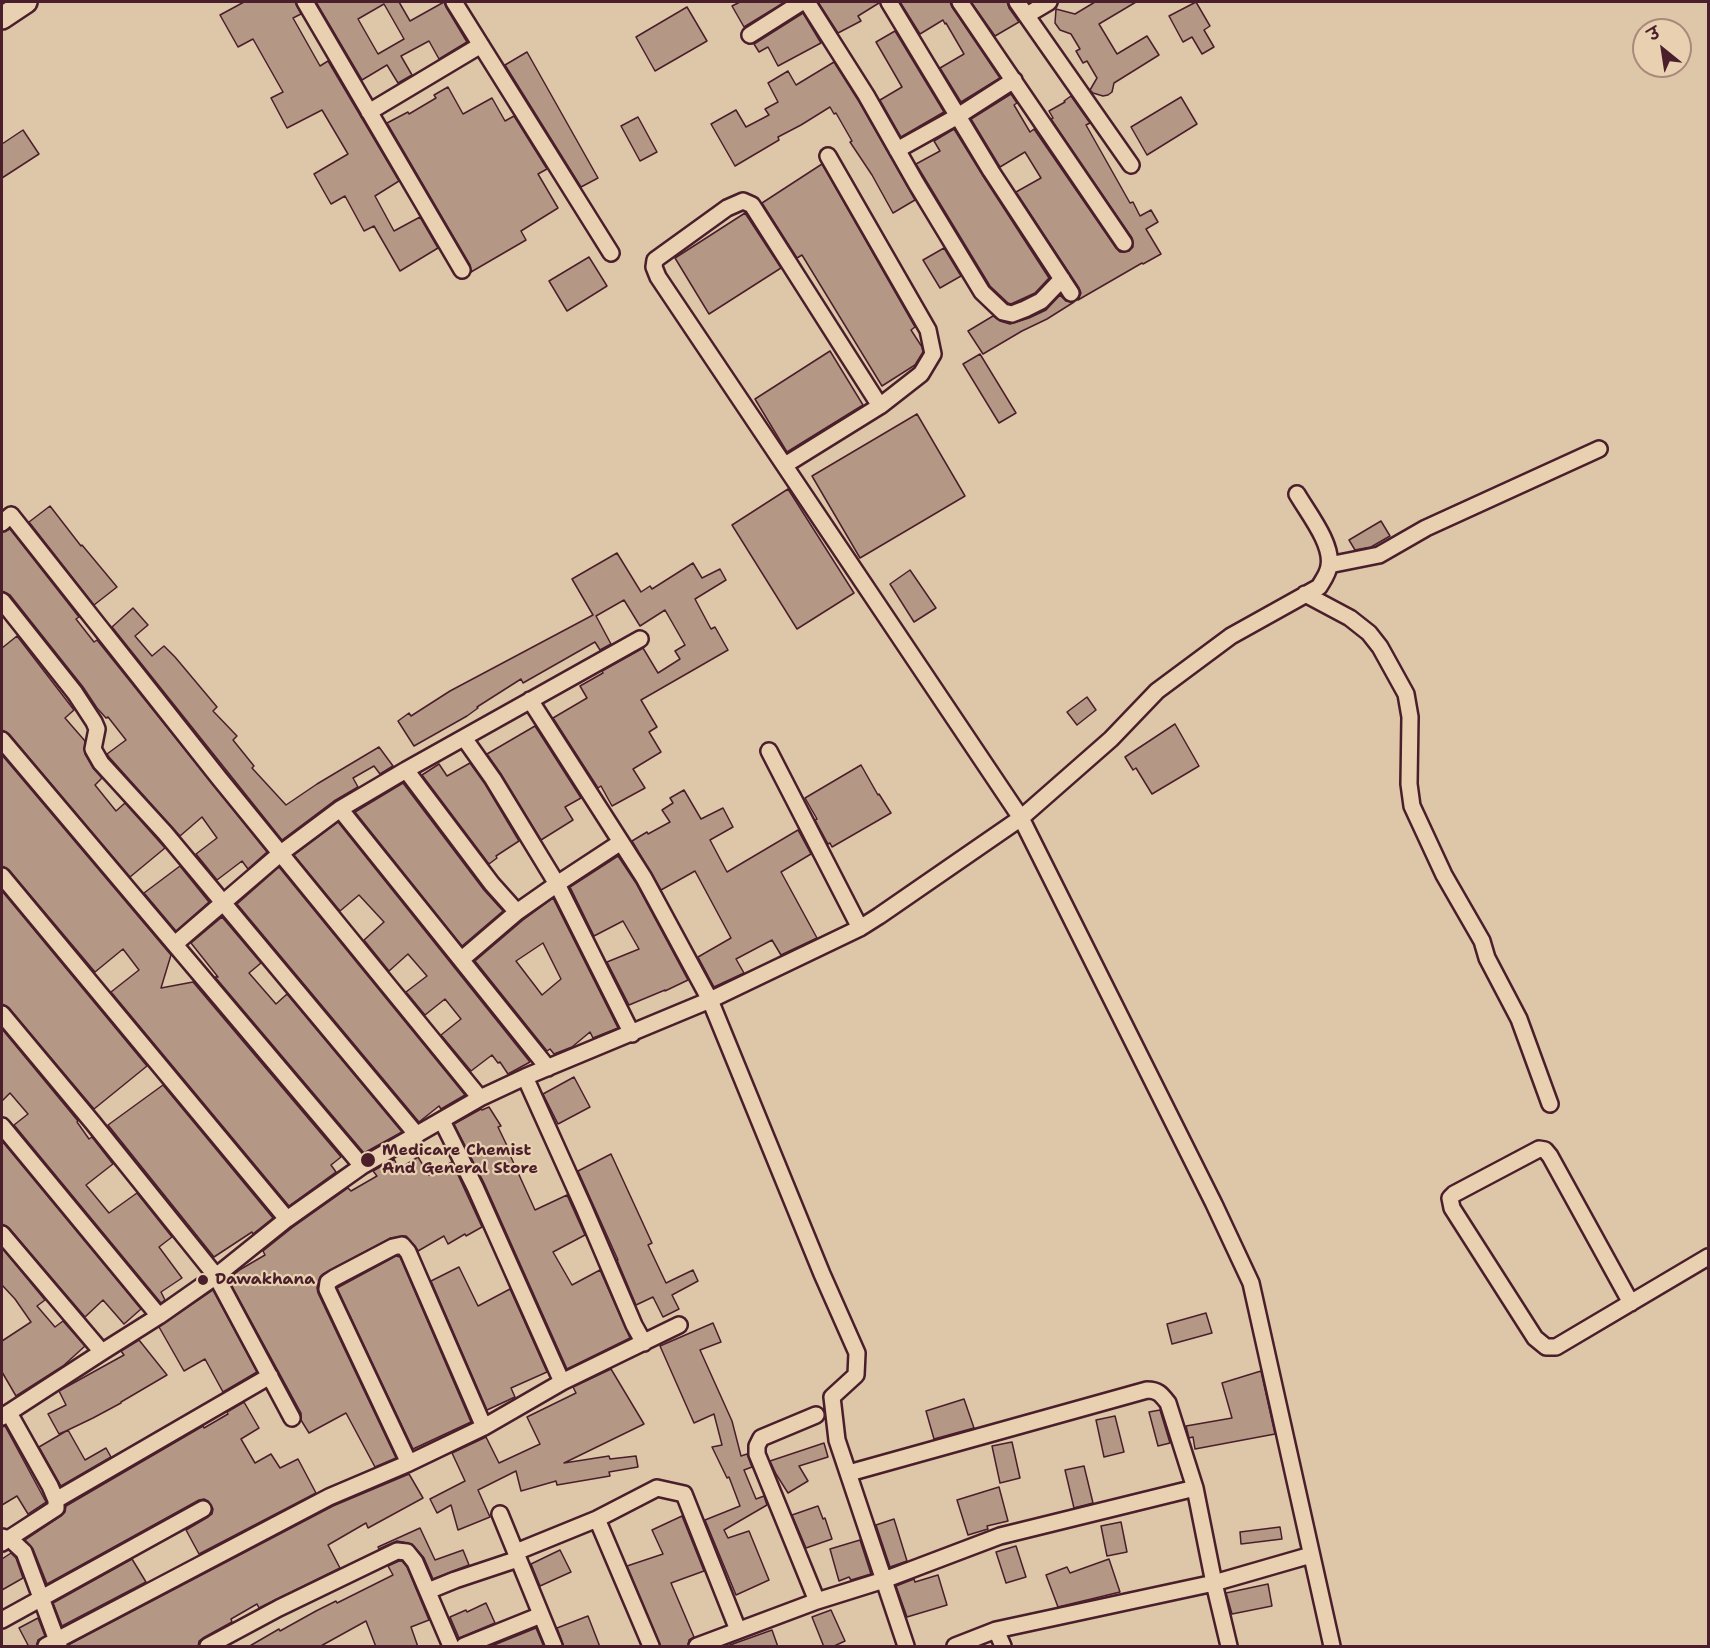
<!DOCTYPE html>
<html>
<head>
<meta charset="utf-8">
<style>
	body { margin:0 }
	#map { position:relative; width:1710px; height:1648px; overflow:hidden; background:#dec6a8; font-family:"Shantell Sans","Playpen Sans Deva",sans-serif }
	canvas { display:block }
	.frame { position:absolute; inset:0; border:3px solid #4a1f2b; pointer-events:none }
	.north { position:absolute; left:1632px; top:18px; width:60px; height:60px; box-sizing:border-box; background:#e8d0b0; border:2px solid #a9897b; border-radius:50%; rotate:330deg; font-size:16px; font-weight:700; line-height:24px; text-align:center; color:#4a1f2b }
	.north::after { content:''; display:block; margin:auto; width:21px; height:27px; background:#4a1f2b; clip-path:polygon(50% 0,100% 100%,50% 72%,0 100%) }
</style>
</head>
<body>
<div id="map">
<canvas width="1710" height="1648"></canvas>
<div class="frame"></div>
<div class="north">उ</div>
</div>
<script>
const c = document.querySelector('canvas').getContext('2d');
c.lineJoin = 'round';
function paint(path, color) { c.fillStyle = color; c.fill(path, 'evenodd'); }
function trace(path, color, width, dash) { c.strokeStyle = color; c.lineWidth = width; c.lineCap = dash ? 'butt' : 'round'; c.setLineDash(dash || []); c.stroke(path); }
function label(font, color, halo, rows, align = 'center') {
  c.font = font + ' "Shantell Sans",sans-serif'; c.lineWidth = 4.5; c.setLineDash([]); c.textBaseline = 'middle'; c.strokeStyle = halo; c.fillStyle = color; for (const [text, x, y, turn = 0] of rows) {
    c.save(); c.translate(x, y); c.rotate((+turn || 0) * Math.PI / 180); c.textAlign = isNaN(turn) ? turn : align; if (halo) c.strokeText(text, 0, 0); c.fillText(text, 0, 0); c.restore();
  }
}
const building = new Path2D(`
	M244,2H295L301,14L293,18L320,66L328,61L399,181L375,196L394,231L420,217L438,248L400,271L374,226L364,231L345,196L331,204L314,174L348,154L322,110L287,128L271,98L283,92L253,39L238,47L220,15Z
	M316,2H399L410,21L444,2L446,7L467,42L439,59L429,41L401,56L412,75L398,83L387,65L362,80ZM384,4L404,39L378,54L358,19Z
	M740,2H785L744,27L732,6Z
	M818,2H879V3L858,16L861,21L838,33Z
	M900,2H950L952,7L1000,78L961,102L940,68L964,54L946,23L945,24L943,20L920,34Z
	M971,2H1007L1009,8L1019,22L995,36Z
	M1095,2H1136L1099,24L1117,54L1147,36L1159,55L1114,83L1112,92L1108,95L1103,96L1093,93L1090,90L1097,78L1087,61L1083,63L1076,51L1080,49L1071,34L1060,30L1055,23L1056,9L1075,14Z
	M1196,2L1210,26L1204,30L1214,47L1202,54L1192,37L1183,42L1169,16Z
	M687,7L707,41L655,71L636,37Z
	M803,13L821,43L778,66L768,47L759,52L754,44Z
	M895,31L944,112L901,137L880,100L902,87L876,42Z
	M527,52L598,178L581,187L505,65Z
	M834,62L858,100L915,200L893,213L872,175L850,142L852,141L836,113L834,114L830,107L801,125L778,137L779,140L735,166L711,124L736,110L746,127L769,115L765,109L778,102L768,83L788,71L796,85Z
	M448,87L463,114L492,98L505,121L514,116L547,169L538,174L558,208L521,231L526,240L471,272L470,265L387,123L408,112L409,114L436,98L434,95Z
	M1011,94L1017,103L1014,105L1030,132L1034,129L1116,248L1120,252L1129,251L1133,247L1132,238L1051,119L1053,118L1049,111L1065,102L1064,101L1071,96L1090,123L1086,125L1130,203L1133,202L1140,216L1151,210L1158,222L1146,229L1161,254L1143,264L1142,263L1078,300L1081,293L1079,288L1016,192L1041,178L1025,152L1000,167L971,119Z
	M1181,97L1197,124L1147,155L1131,127Z
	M638,117L657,152L640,161L621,126Z
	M954,129L983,176L1049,278L1035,293L1011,304L1008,303L990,286L916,164L940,151L934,141Z
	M23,130L39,154L2,178V144Z
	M822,164L915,327L911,330L922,347L923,352L915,365L882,386L802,255L797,258L762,203Z
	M745,213L781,268L709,314L675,258Z
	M944,248L961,276L940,288L923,260Z
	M589,257L607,286L567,311L549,281Z
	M1060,295L1066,301L1074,302L1047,319L1022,331L983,354L968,331L993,316L1000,321L1010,324L1029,318L1046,310Z
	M830,351L863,405L787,452L755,399Z
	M980,354L1016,413L999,423L963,364Z
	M917,414L965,496L860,558L812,476Z
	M788,489L854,593L797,629L732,525Z
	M50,506L81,546L82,545L117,587L94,605L29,522Z
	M1381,521L1390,536L1371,547L1355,550L1349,540Z
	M10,529L79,617L76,619L94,642L97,640L267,852L248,869L242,861L217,880L196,854L217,838L202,817L180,836L109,757L107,754L126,740L108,717L106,718L97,708L83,687L10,595L2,591V532Z
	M617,553L641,592L650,586L652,589L693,563L702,578L720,569L726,580L695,599L711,629L715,627L728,650L641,700L657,727L649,732L661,752L633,769L645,788L612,806L601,786L598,788L553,718L587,698L580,686L603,673L602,671L643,648L658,673L680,659L675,651L685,645L665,610L640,626L624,600L596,616L611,644L600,650L595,642L523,683L521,679L477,707L478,708L467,716L414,746L398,721L409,713L411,716L450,691L593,615L572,579Z
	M910,570L936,608L914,622L890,584Z
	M133,608L148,625L135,636L152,656L164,646L175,657L217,707L213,711L237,736L233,740L254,766L252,768L286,805L317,784L379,747L393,766L380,774L374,766L353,778L358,787L334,801L282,840L112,627Z
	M17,636L74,710L65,718L85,741V754L93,768L102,778L95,785L116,811L125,803L165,848L130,877L9,734L2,730V648Z
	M1087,697L1096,710L1077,725L1067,712Z
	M1175,724L1199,766L1152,794L1136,768L1133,770L1125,757Z
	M535,726L581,798L565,807L573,820L541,840L501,774L487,754Z
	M2,755L171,955L161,988L193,982L341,1157L331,1165L336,1172L289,1206L111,992L139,970L123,949L95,972L9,870L2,866Z
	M470,763L485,784L519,841L496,856L497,858L489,864L422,775L439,764L447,776Z
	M861,765L878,795L879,794L891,813L832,847L830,843L828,844L815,820L817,819L805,798Z
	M403,783L484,890L503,911L462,946L355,812Z
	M684,790L701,819L723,808L733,827L710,840L727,872L798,830L811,854L781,872L817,938L781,955L772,940L736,959L744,973L714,987L698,957L731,938L695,871L661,890L632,841L647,832L648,834L670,822L662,810L673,803L670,798Z
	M338,822L530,1062L508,1074L500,1062L498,1063L492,1055L471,1071L441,1035L461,1019L445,999L425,1015L406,992L427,976L408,954L389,971L364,940L384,922L359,895L340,911L294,855Z
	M618,856L636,883L688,980L665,991V990L629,1005L607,962L639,949L623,921L594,936L570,887Z
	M180,866L209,902L176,931L144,893Z
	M279,867L465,1095L441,1109L439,1106L419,1122L237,904Z
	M2,891L147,1066L94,1109L9,1008L2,1004Z
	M553,898L618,1028L593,1038L590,1032L572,1047L554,1054L550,1049L547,1051L475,961L523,920ZM543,943L561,979L542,995L516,961Z
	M222,917L261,963L249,973L276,1004L287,994L402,1132L364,1153L215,977H218L191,943Z
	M2,1029L78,1121L77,1122L89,1139L92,1137L113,1164L86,1185L109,1213L137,1193L172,1237L159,1247L182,1278L161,1292L165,1300L161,1303L14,1125L28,1114L10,1093L2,1101Z
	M574,1077L590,1107L558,1124L543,1094Z
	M163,1085L273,1218L253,1234L252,1232L214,1257L108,1125Z
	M489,1107L501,1126L498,1127L511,1154L510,1155L535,1210L567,1195L585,1235L553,1252L572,1285L600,1270L630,1338L567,1369L484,1183L454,1124L481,1109L482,1110Z
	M2,1141L141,1309L124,1324L103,1300L85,1317L9,1228L2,1224Z
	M611,1154L652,1243L648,1245L666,1283L693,1270L698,1281L672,1295L679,1309L663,1317L653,1297L636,1305L617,1260H618L578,1171Z
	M418,1157L429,1175L452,1162L482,1227L466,1236L465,1234L448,1244L444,1236L418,1251L415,1246L406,1236L391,1238L323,1274L320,1277L317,1288L318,1293L396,1458L375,1467L346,1413L309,1433L301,1420V1413L228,1279L241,1269L265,1255L263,1251L293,1227L348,1188L351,1191L377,1176L373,1171L394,1159L399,1169Z
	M2,1248L45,1300L37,1306L55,1327L63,1321L85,1346L63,1366L16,1396L2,1372V1341L31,1322L15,1299L2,1285Z
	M396,1256L400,1257L471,1422L413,1449L337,1288Z
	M459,1267L478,1306L510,1289L547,1372L511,1388L515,1397L487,1410L431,1281Z
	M213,1290L257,1372L223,1392L205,1359L184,1371L159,1327Z
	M1206,1313L1212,1333L1172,1344L1167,1324Z
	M713,1323L721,1342L700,1350L732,1421L741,1456L747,1454L752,1467L744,1470L756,1499L764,1496L767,1505L724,1530L728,1538L749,1531L769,1580L736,1595L705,1520L740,1506L729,1477L727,1478L712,1447L722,1445L714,1414L694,1423L660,1346Z
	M139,1340L167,1375L121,1402V1403L93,1418L68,1430L85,1460L106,1448L111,1457L61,1486L39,1447L68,1430L59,1434L48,1414L66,1405L59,1391L124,1355L121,1351Z
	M611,1369L644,1424L564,1463L609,1456L610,1459L636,1456L638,1467L609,1472L610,1476L557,1485L556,1481L521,1491L516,1471L478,1490L490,1517L458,1530L451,1505L437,1513L430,1499L465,1481L452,1453L486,1437L499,1463L540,1444L527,1417L576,1393L573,1387Z
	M1261,1371L1275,1434L1195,1449L1193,1437L1189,1438L1186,1426L1232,1418L1222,1383Z
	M964,1399L974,1428L934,1439L926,1411Z
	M244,1402L259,1428L241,1439L255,1463L271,1454L280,1468L298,1459L316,1493L199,1554L186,1530L208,1517L212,1514L213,1509L208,1501L204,1499L199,1500L47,1584L33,1549L25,1540L61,1516L65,1512L66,1506L203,1426L204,1428L228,1414L227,1412Z
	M1160,1410L1170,1443L1158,1446L1149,1412Z
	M1115,1416L1124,1452L1104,1457L1096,1420Z
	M5,1426L46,1502L28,1514L17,1496L2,1505V1427Z
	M1012,1442L1020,1478L1000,1483L992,1446Z
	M824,1443L828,1457L799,1466L808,1481L788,1493L776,1474L770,1461Z
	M1084,1466L1093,1503L1074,1508L1065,1470Z
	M409,1474L423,1498L368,1528L366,1523L328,1545L340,1568L259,1608L257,1604L231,1619L232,1622L203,1638L199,1641L198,1647H69L68,1645L333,1506Z
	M999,1487L1008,1521L987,1526L988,1529L968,1535L957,1500Z
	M818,1506L823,1519L825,1518L832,1539L806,1548L792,1515Z
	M682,1516L704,1571L671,1583L694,1637L689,1640L688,1647H661L627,1566L663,1554L652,1530Z
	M894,1519L907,1561L890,1567L876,1525Z
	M1121,1522L1127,1552L1107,1556L1101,1526Z
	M1280,1527L1282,1539L1241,1544L1240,1532Z
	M420,1528L435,1560L463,1550L469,1565L433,1579L424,1558L412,1544L397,1541L379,1549L378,1547Z
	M860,1540L871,1574L851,1580L849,1577L839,1581L830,1549Z
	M1016,1546L1026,1577L1006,1583L996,1552Z
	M560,1550L571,1572L540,1586L531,1564Z
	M11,1553L16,1558L23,1578L2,1590V1559Z
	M132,1559L146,1582L62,1626L53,1603Z
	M1109,1559L1120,1592L1058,1607L1046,1575L1067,1567L1070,1573Z
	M399,1561H402L407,1567L429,1620L411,1627L418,1647H376L366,1621L319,1647H248L279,1629L280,1631L316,1611L336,1601L337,1603L393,1575L388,1566Z
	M938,1575L947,1605L907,1617L896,1586L914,1579L915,1582Z
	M1268,1584L1272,1606L1232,1614L1226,1593Z
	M486,1603L495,1623L459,1638L450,1617L466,1610L467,1612Z
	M831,1610L845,1641L832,1647H824L812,1617Z
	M588,1616L600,1647H564L557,1628Z
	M38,1618L45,1636L38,1640L36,1647H29L19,1628Z
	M536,1628L544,1647H489Z
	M772,1630L778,1647H731L730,1645Z`);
const street = new Path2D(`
	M305,2L462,270
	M454,2L611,253
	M807,2L866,95L916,183L982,292L1003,312L1012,314L1025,309L1041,301L1062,279
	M889,2L991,171L1071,293
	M960,2L1124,243
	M1017,2L1131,165
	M1027,15L1049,2
	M750,35L802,2
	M369,112L481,45
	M897,150L958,116L1014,80
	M880,406L752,205L743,201L727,208L655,260L654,267L658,277L1021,818L1214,1204L1251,1283L1332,1646
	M785,465L880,406L921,374L933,354L928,330L828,156
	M2,523L11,515L219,778L480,1098
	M1329,565L1379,555L1426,528L1599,449
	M1305,594L1350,618L1369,633L1380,647L1406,694L1410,717L1409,784L1412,806L1444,875L1482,941L1487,958L1519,1019L1550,1104
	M2,601L75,693L94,722L97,729L93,749L101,763L165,833L417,1135
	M530,700L621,842
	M464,738L493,779L557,884L621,842L644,878L710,1000L822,1274L857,1353L856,1375L832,1397L837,1440L906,1646
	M2,740L362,1166
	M769,751L860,928
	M406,770L492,884L517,912
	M340,809L548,1068
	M2,876L287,1219
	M175,944L281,853L340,809L406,770L640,639
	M462,959L517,912L557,884L632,1034
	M2,1014L93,1123L216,1276L292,1418
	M525,1077L584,1208L634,1325L644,1343
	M442,1121L475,1187L562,1382
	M2,1126L159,1316
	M2,1234L102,1352
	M1631,1303L1550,1156L1545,1150L1539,1149L1454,1194L1450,1198L1452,1208L1535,1338L1546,1347H1556L1708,1257
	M9,1413L50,1486L56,1500
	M816,1415L761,1438L757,1446V1454L817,1601
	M2,1417L102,1352L159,1316L216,1276L287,1219L362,1166L480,1098L525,1077L710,1000L860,928L879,916L1021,818L1111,739L1157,691L1231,636L1319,587C1323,580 1328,574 1329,566C1333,544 1308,513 1297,494
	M409,1463L327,1289L328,1282L334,1278L393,1247L402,1245L408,1252L484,1427
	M849,1473L1147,1390C1158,1390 1161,1394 1168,1403L1195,1488L1214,1583L1229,1646
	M500,1514L554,1646
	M597,1519L651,1646
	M2,1537L10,1539L24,1552L59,1646
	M2,1543L56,1508V1500L270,1376
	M516,1552L597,1519L657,1488L684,1494L738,1630
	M428,1591L455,1580L518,1559
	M2,1620L203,1509
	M996,1630L1003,1646
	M46,1646L329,1497L409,1463L484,1427L562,1382L679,1325
	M208,1646L279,1608L397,1551L407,1552L415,1562L451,1646
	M464,1646L541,1615
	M697,1646L817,1601L884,1580L1000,1536L1195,1488
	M955,1646L996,1630L1214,1583L1311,1555`);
const secondary = new Path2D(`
	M2,18L26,2`);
const markers = [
	[368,1160,8,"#4a1f2b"],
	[203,1280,6,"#4a1f2b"]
];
const poiNames = [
	["Medicare Chemist",382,1151],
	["And General Store",382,1169],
	["Dawakhana",215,1280]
];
paint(building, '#b49784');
trace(building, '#4a1f2b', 1.5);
trace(street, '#4a1f2b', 20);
trace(secondary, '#4a1f2b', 26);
trace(street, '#e8d0b0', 15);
trace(secondary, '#e8d0b0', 21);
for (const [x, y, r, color] of markers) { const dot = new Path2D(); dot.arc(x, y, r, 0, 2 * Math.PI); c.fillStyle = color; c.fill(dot); trace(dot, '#e8d0b0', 2); }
label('bold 16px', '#4a1f2b', '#e8d0b0', poiNames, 'left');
</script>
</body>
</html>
